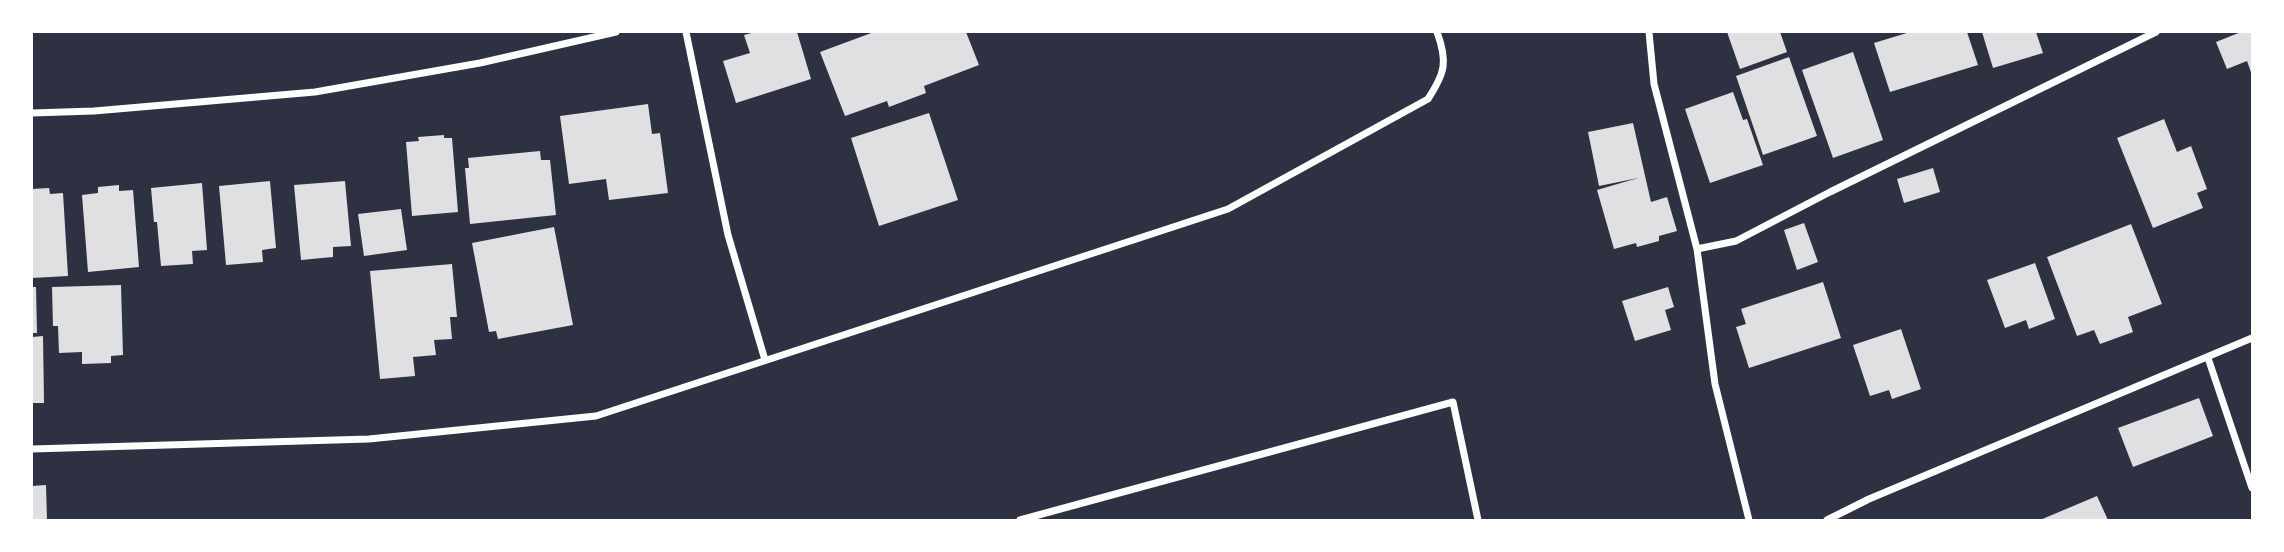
<!DOCTYPE html>
<html>
<head>
<meta charset="utf-8">
<style>
	body { margin:0 }
	#map { position:relative; width:2284px; height:552px; overflow:hidden; background:#2d3142; font-family:"PT Sans Narrow",sans-serif }
	canvas { display:block }
	.frame { position:absolute; inset:0; border:33px solid #fff; pointer-events:none }
</style>
</head>
<body>
<div id="map">
<canvas width="2284" height="552"></canvas>
<div class="frame"></div>
</div>
<script>
const c = document.querySelector('canvas').getContext('2d');
c.lineJoin = 'round';
function paint(path, color) { c.fillStyle = color; c.fill(path, 'evenodd'); }
function trace(path, color, width, dash) { c.strokeStyle = color; c.lineWidth = width; c.lineCap = dash ? 'butt' : 'round'; c.setLineDash(dash || []); c.stroke(path); }
const building = new Path2D(`
	M755,32H797L811,79L736,103L723,61L750,53L744,35Z
	M874,32H966L979,65L924,86L926,93L889,107L887,101L845,116L820,52Z
	M1727,32H1780L1787,52L1740,69Z
	M1910,32H1967L1978,65L1890,92L1874,43Z
	M1982,32H2036L2043,53L1993,68Z
	M2241,32H2252V75L2247,61L2227,69L2216,42Z
	M1853,52L1883,140L1833,158L1802,70Z
	M1789,57L1817,136L1763,155L1736,76Z
	M1733,92L1743,120L1747,119L1763,165L1710,183L1685,109Z
	M648,104L652,134L660,133L668,193L609,200L606,179L569,184L560,116Z
	M929,113L958,200L879,226L851,138Z
	M2164,119L2177,152L2191,146L2207,189L2197,193L2203,208L2153,228L2117,138Z
	M1633,123L1651,202L1667,197L1677,231L1659,236V241L1637,247L1636,243L1614,249L1597,190L1638,178L1599,186L1588,132Z
	M444,135V138H452L458,212L412,216L406,142L419,141L418,137Z
	M540,151L541,160H550L556,215L470,224L465,168H469L468,158Z
	M1933,168L1940,192L1904,203L1897,179Z
	M270,181L276,248L262,250L263,262L226,265L219,186Z
	M345,181L351,246L333,247V257L301,260L294,185Z
	M202,183L207,250L192,251L193,264L161,266L157,222H154L151,188Z
	M119,185V191L133,190L139,267L88,272L82,195L98,193V187Z
	M49,188L50,194L63,193L68,276L32,278V189Z
	M401,209L407,250L364,256L358,214Z
	M1804,223L1818,262L1797,270L1784,230Z
	M2131,224L2162,304L2128,317L2133,332L2100,344L2094,330L2077,336L2047,257Z
	M554,227L573,325L498,339L496,331L489,332L472,243Z
	M2035,263L2055,319L2029,329L2026,320L2005,328L1987,280Z
	M452,264L457,317H450L452,339L434,340L436,355L413,357L415,376L380,379L370,271Z
	M1823,282L1841,338L1749,368L1736,327L1746,324L1741,309Z
	M121,285L123,355L111,356V363L82,364V352L59,353L58,326H53L52,287Z
	M32,287H36L37,333H32Z
	M1668,287L1674,307L1665,310L1671,330L1635,341L1622,301Z
	M1901,329L1921,389L1892,399L1889,390L1870,396L1853,345Z
	M43,336L44,403H32V337Z
	M2199,398L2213,436L2133,467L2118,428Z
	M46,485L47,520H32V486Z
	M2097,496L2108,520H2040Z`);
const minor = new Path2D(`
	M686,32L728,235L765,360
	M1649,32L1654,84L1697,249L1715,384L1749,520
	M32,113L94,111L315,92L480,63L616,32
	M1697,249L1736,241L1830,192L2156,32
	M2208,358L2252,488
	M32,449L369,439L596,416L1228,209L1428,99C1445,73 1448,62 1437,32
	M1020,520L1453,402L1478,520
	M1827,520L1869,499L2252,338`);
paint(building, '#e0e0e3');
trace(minor, '#fff', 7);
</script>
</body>
</html>
